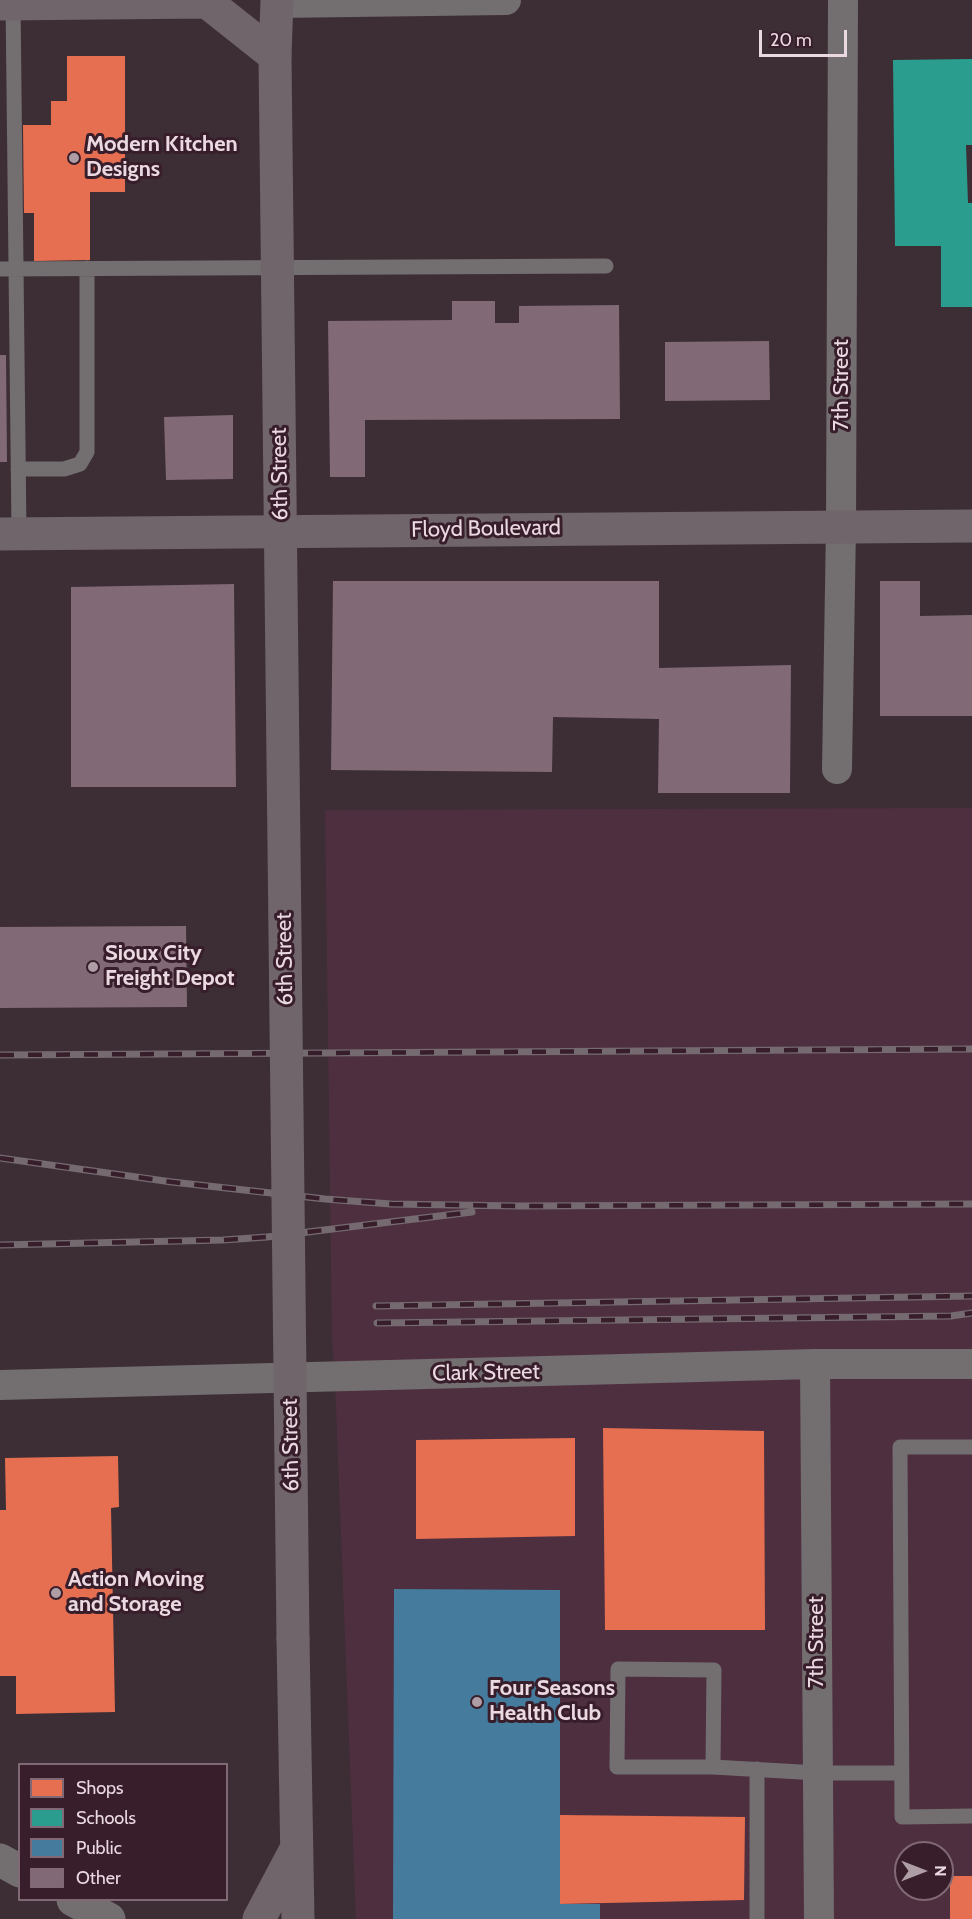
<!DOCTYPE html>
<html>
<head>
<meta charset="utf-8">
<style>
	body { margin:0 }
	#map { position:relative; width:972px; height:1919px; overflow:hidden; background:#3d2e35; font-family:Cabin,sans-serif }
	canvas { display:block }
	.legend { position:absolute; left:18px; top:1763px; width:210px; height:138px; box-sizing:border-box; background:#381e2b; border:2px solid #806974; margin:0; padding:8px 10px; list-style:none; font-size:18px; color:#ebd9e1 }
	.legend li { display:flex; align-items:center; gap:12px; height:30px }
	.legend b { width:30px; border:2px solid #806974 }
	.north { position:absolute; left:894px; top:1841px; width:60px; height:60px; box-sizing:border-box; background:#381e2b; border:2px solid #806974; border-radius:50%; rotate:90deg; font-size:16px; font-weight:700; line-height:24px; text-align:center; color:#ebd9e1 }
	.north::after { content:''; display:block; margin:auto; width:21px; height:27px; background:#ae9da5; clip-path:polygon(50% 0,100% 100%,50% 72%,0 100%) }
	.scale { position:absolute; left:759px; top:30px; width:88px; height:27px; box-sizing:border-box; border:3px solid #ebd9e1; border-top:0; padding-left:8px; font-size:18px; line-height:21px; white-space:nowrap; color:#ebd9e1; -webkit-text-stroke:4px #381e2b; paint-order:stroke }
</style>
</head>
<body>
<div id="map">
<canvas width="972" height="1919"></canvas>
<ul class="legend">
<li><b style="height:16px;background:#e76f51"></b>Shops</li>
<li><b style="height:16px;background:#2a9d8f"></b>Schools</li>
<li><b style="height:16px;background:#457b9d"></b>Public</li>
<li><b style="height:16px;background:#816a75"></b>Other</li>
</ul>
<div class="north">N</div>
<div class="scale">20 m</div>
</div>
<script>
const c = document.querySelector('canvas').getContext('2d');
c.lineJoin = 'round';
function paint(path, color) { c.fillStyle = color; c.fill(path, 'evenodd'); }
function trace(path, color, width, dash) { c.strokeStyle = color; c.lineWidth = width; c.lineCap = dash ? 'butt' : 'round'; c.setLineDash(dash || []); c.stroke(path); }
function label(font, color, halo, rows, align = 'center') {
  c.font = font + ' Cabin,sans-serif'; c.lineWidth = 6; c.setLineDash([]); c.textBaseline = 'middle'; c.strokeStyle = halo; c.fillStyle = color; for (const [text, x, y, turn = 0] of rows) {
    c.save(); c.translate(x, y); c.rotate((+turn || 0) * Math.PI / 180); c.textAlign = isNaN(turn) ? turn : align; if (halo) c.strokeText(text, 0, 0); c.fillText(text, 0, 0); c.restore();
  }
}
const built = new Path2D(`
	M972,808V1919H356L335,1381L332,1339L325,810ZM906,1853H942V1889H906Z`);
const shops = new Path2D(`
	M67,56H125V192H90V260L34,261V213H24L23,125H51V101H67Z
	M603,1428L764,1431L765,1630H605Z
	M575,1438V1536L416,1539V1440Z
	M118,1456L119,1507L111,1508L115,1712L16,1714V1676H0V1510H6L5,1458Z
	M560,1815L745,1817L744,1900L560,1904Z
	M950,1876H972V1919H950Z`);
const schools = new Path2D(`
	M972,59V145H966L968,203H972V307H941V246H895L893,60Z`);
const public = new Path2D(`
	M394,1589L560,1590V1904H600V1919H393Z`);
const building = new Path2D(`
	M452,301H495V323H519V306L619,305L620,419L365,420V477H330L328,321L452,320Z
	M769,341L770,400L665,401V342Z
	M0,355H6L7,462H0Z
	M233,415V479L166,480L164,417Z
	M333,581H659V668L791,665L790,793H658L659,719L553,717L552,772L331,770Z
	M880,581H920V616L972,615V716H880Z
	M234,584L236,787H71V587Z
	M186,926L187,1007L0,1008V927Z`);
const service = new Path2D(`
	M13,0L19,533
	M0,269L606,266
	M18,469H64L80,464L87,452V268
	M972,1447H900L902,1817L972,1816
	M713,1767L714,1670L618,1669L617,1767H713L818,1773H901
	M757,1769V1919`);
const minor = new Path2D(`
	M277,3L506,0
	M837,769L841,526L843,0
	M815,1364L819,1919
	M0,1385L815,1364H972`);
const tertiary = new Path2D(`
	M0,1860L20,1871
	M73,1900L109,1919`);
const secondary = new Path2D(`
	M207,2L275,56
	M0,4L207,2L210,0
	M275,56L277,0
	M0,534L972,526
	M293,1639L298,1919
	M259,1919L295,1851`);
const rail = new Path2D(`
	M0,1055L972,1049
	M0,1158L172,1182L325,1199L391,1204L519,1206L972,1204
	M0,1245L223,1240L267,1237L472,1212
	M376,1306L972,1296
	M377,1323L951,1316L972,1313`);
const secondaryBridge = new Path2D(`
	M275,56L293,1639`);
const markers = [
	[74,158,6,"#ae9da5"],
	[93,967,6,"#ae9da5"],
	[56,1593,6,"#ae9da5"],
	[477,1702,6,"#ae9da5"]
];
const poiNames = [
	["Modern Kitchen",86,145],
	["Designs",86,170],
	["Sioux City",105,954],
	["Freight Depot",105,979],
	["Action Moving",68,1580],
	["and Storage",68,1605],
	["Four Seasons",489,1689],
	["Health Club",489,1714]
];
const streetNames = [
	["7th Street",842,385,-90],
	["6th Street",280,474,-91],
	["Floyd Boulevard",486,529,-1],
	["6th Street",285,959,-91],
	["Clark Street",486,1373,-1],
	["6th Street",291,1445,-91],
	["7th Street",817,1642,-90]
];
paint(built, '#4e2f3f');
paint(shops, '#e76f51');
paint(schools, '#2a9d8f');
paint(public, '#457b9d');
paint(building, '#816a75');
trace(service, '#736e70', 15);
trace(minor, '#736e70', 30);
trace(tertiary, '#736e70', 33);
trace(secondary, '#6f656a', 33);
trace(rail, '#746a70', 7);
trace(rail, '#381e2b', 4.5, [14]);
trace(secondaryBridge, '#6f656a', 33);
for (const [x, y, r, color] of markers) { const dot = new Path2D(); dot.arc(x, y, r, 0, 2 * Math.PI); c.fillStyle = color; c.fill(dot); trace(dot, '#381e2b', 2); }
label('bold 22px', '#ebd9e1', '#381e2b', poiNames, 'left');
label('22px', '#ebd9e1', '#381e2b', streetNames);
</script>
</body>
</html>
